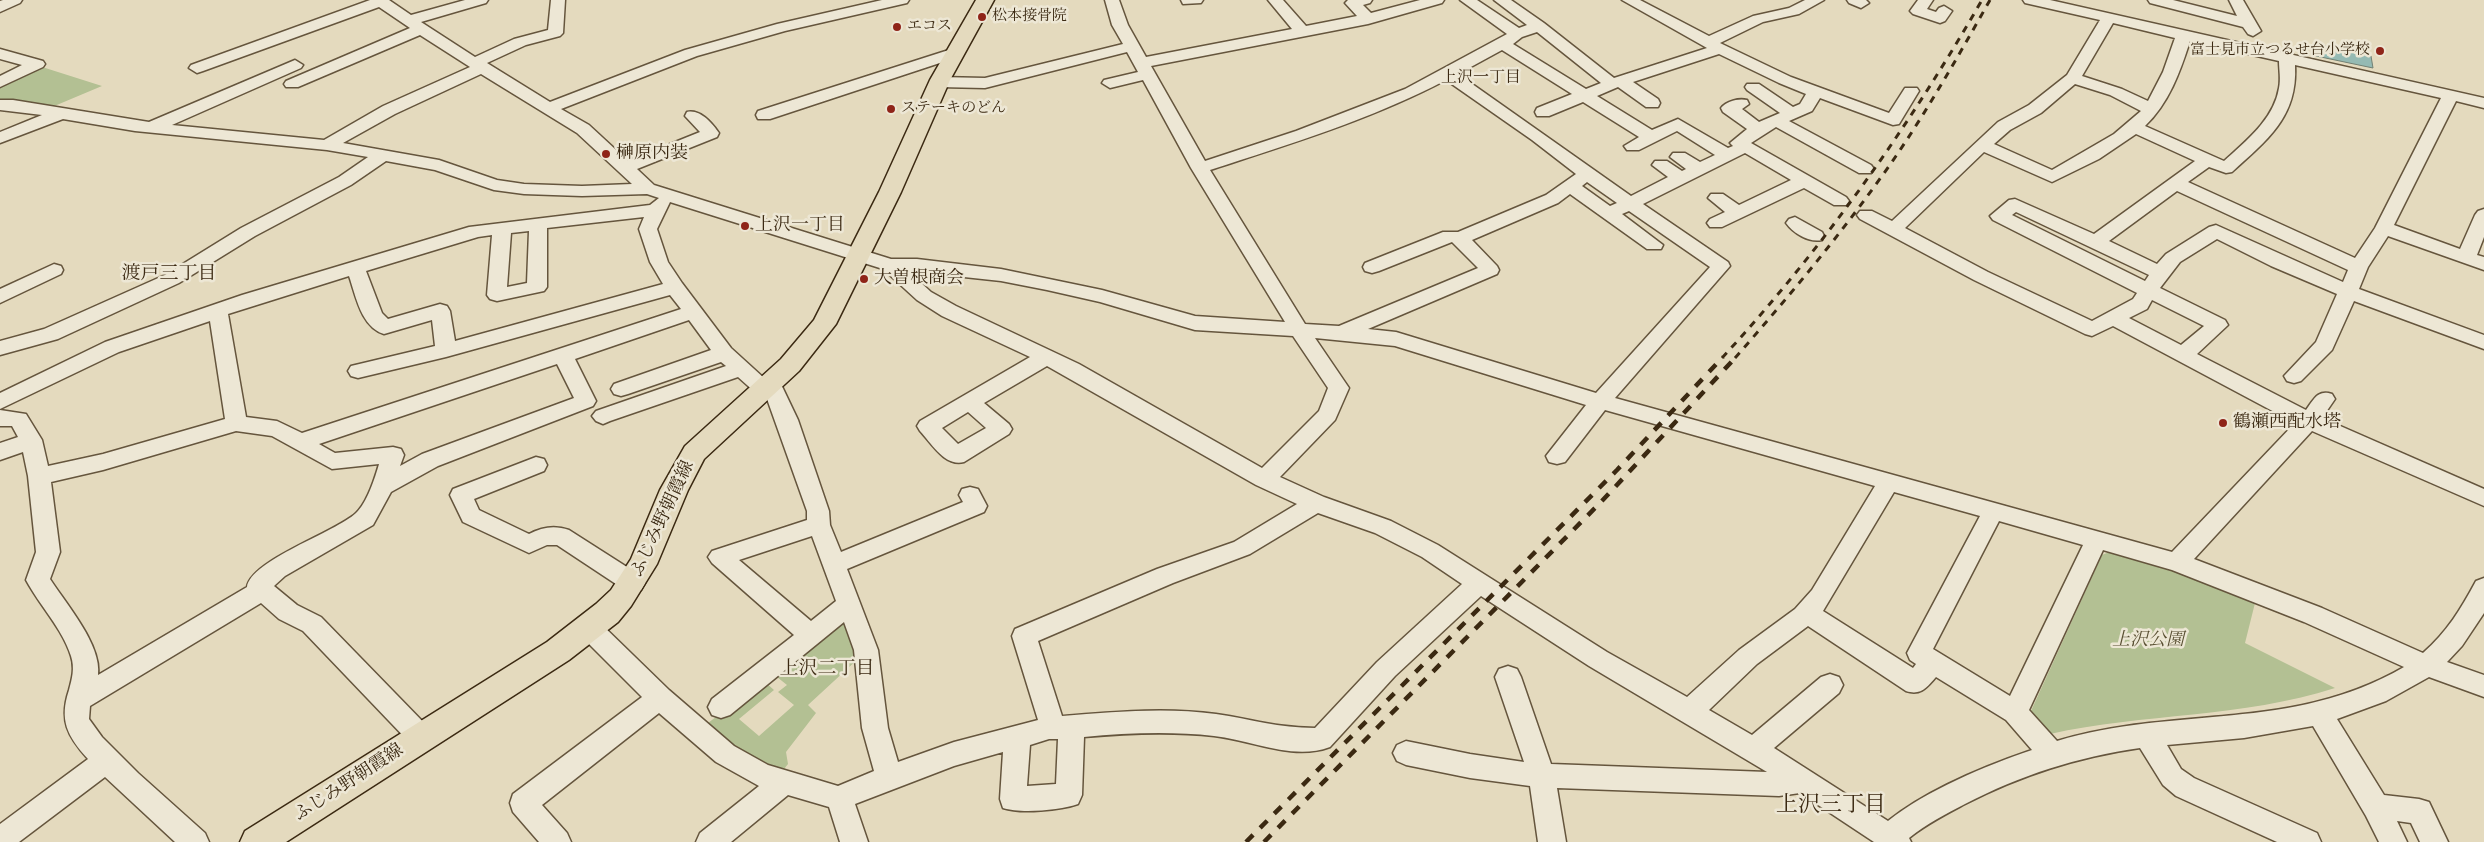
<!DOCTYPE html>
<html>
<head>
<meta charset="utf-8">
<style>
	body { margin:0 }
	canvas { display:block; background:#e4dabe }
</style>
</head>
<body>
<canvas width="2484" height="842"></canvas>
<script>
const c = document.querySelector('canvas').getContext('2d');
c.lineJoin = 'round';
function paint(path, color) { c.fillStyle = color; c.fill(path, 'evenodd'); }
function trace(path, color, width, dash) { c.strokeStyle = color; c.lineWidth = width; c.lineCap = dash ? 'butt' : 'round'; c.setLineDash(dash || []); c.stroke(path); }
function label(font, color, halo, rows, align = 'center') {
  c.font = font + ' Cardo,"Noto Serif JP",serif'; c.lineWidth = 5; c.setLineDash([]); c.textBaseline = 'middle'; c.strokeStyle = halo; c.fillStyle = color; for (const [text, x, y, turn = 0] of rows) {
    c.save(); c.translate(x, y); c.rotate((+turn || 0) * Math.PI / 180); c.textAlign = isNaN(turn) ? turn : align; if (halo) c.strokeText(text, 0, 0); c.fillText(text, 0, 0); c.restore();
  }
}
const green = new Path2D(`
	M39,66L102,86L52,107L0,102V85Z
	M2114,550L2184,571L2256,599L2245,643L2335,688C2242,718 2144,713 2050,734L2036,723L2031,711L2102,555Z
	M845,622L859,658L808,705L816,713L786,752L788,764L780,774L751,760L706,728L708,723L764,681L774,690L739,719L759,736L794,705L778,692L787,685L777,677L836,624Z`);
const water = new Path2D(`
	M2315,44L2371,56L2373,68L2316,56Z`);
const minor = new Path2D(`
	M3,0H22L20,3L0,12V1Z
	M370,0H389L411,15L465,0H488L486,3L421,22L475,57L514,39L548,30L551,0H565L563,33L560,36L526,45L487,63L550,102L685,50L777,24L882,0H909L907,3L785,31L697,56L561,109L589,125L628,161L700,132L685,116L687,112C700,109 712,123 719,133L717,137L637,169L654,185L891,259H917L1001,269L1102,290L1195,316L1285,322L1191,168L1143,80L1110,88L1102,83L1104,80L1138,72L1127,52L985,88L939,87L931,82L939,77L985,78L1123,44L1112,25L1105,0H1119L1128,25L1146,57L1292,29L1268,0H1283L1306,26L1357,16L1345,3L1348,0H1372L1370,3L1363,5L1371,13L1420,0H1444L1442,3L1368,24L1151,66L1205,161L1296,131L1405,89L1507,34L1460,0H1477L1519,28L1527,25L1494,0H1511L1544,23L1614,78L1707,48L1622,0H1640L1709,36L1753,16L1789,8L1805,0H1824L1799,14L1763,22L1720,43L1791,77L1889,113L1905,88H1917L1919,91L1899,124L1893,125L1820,98L1812,111L1789,121L1871,165L1874,169L1871,173H1859L1776,127L1751,143L1846,197L1849,201L1846,205H1834L1804,188L1722,227H1710L1707,223L1710,219L1725,212L1708,198L1711,194H1723L1739,205L1791,180L1745,153L1643,204L1728,262L1730,266L1615,398L2172,552L2295,423L2113,326L2092,336L2085,334L1974,280L1860,219L1857,215L1860,211H1872L1892,221L1998,122L2029,105L2067,75L2100,20L2025,3L2023,0H2050L2484,98V108L2456,101L2394,225L2460,249L2475,215L2478,211L2484,209V237L2477,255L2484,257V270L2388,236L2368,267L2359,289L2484,335V349L2354,301L2332,350L2301,381L2294,383L2287,381L2284,376L2316,342L2337,294L2271,266L2217,239L2180,262L2160,288L2225,320L2228,325L2197,354L2306,410C2314,399 2318,389 2332,394L2335,399L2322,418L2484,489V506L2312,431L2194,559L2322,608L2423,653C2447,632 2461,609 2476,581L2484,578V613L2462,646L2447,662L2484,675V697L2429,677L2386,701L2337,719L2384,795L2419,799L2429,802L2448,842H2420L2411,823L2397,821L2407,842H2379L2366,816L2313,726L2244,738L2167,745L2181,769L2194,778L2317,833L2321,842H2277L2176,796L2163,785L2140,748C2077,757 2021,775 1965,804C1946,814 1926,824 1909,838L1911,842H1874L1800,793L1779,796L1557,788L1566,842H1538L1530,786L1470,778L1406,765L1397,761L1393,753L1397,745L1406,741L1470,754L1524,762L1495,677L1499,669L1508,666L1517,669L1521,677L1551,764L1767,772L1589,666L1481,596L1395,676L1330,747C1293,761 1251,740 1214,736C1170,731 1127,733 1084,737L1082,795L1078,804C1061,810 1021,814 1003,808L1000,799L1003,752L954,766L855,804L868,842H840L829,807L788,795L731,842H696L700,833L759,786L716,762L659,713L542,805L567,833L571,842H539L513,812L510,803L513,794L642,697L580,635L577,628L580,621L589,618L598,621L669,690L734,746L768,765L838,786L874,771L862,728L854,650L844,622L730,715L721,718L712,715L708,707L712,699L794,635L712,563L708,557L712,551L807,520V511L766,396L757,394L738,377L610,421L603,424L596,421L592,416L596,411L726,366L721,362L628,394L621,396L614,394L611,389L614,384L711,350L689,320L575,359L596,401L593,406L438,466L391,492L373,525L285,576L274,586L297,605L321,617L430,729L434,737L430,745L421,748L412,745L303,631L279,619L261,603L90,706L89,719L102,737L138,773L205,833L209,842H175L105,777L19,842H0V824L88,759C67,736 59,720 69,690C72,679 75,668 71,656C62,628 40,606 26,580L36,552L28,476L23,452L0,460V443L18,437L12,426H0V410L26,414L42,440L48,466L103,454L225,419L210,321L119,352L0,409V393L105,342L242,295L469,227L650,205L659,198L647,194L582,196L524,194L494,190L435,170L386,161L351,185L255,236L179,283L58,339L0,355V341L44,329L165,275L241,228L339,177L368,157L327,150L135,131L63,119L0,143V132L42,115L0,110V100H13L149,122L295,60L303,65L301,68L172,125L324,140L383,106L470,67L420,35L298,87H286L284,84L286,81L410,28L379,7L203,71L197,73L189,68L191,65ZM2113,23L2175,38L2163,72L2148,101L2122,89L2082,76ZM1537,32L1601,83L1586,89L1513,44L1522,37ZM2190,41L2279,61C2279,70 2281,79 2279,88C2274,119 2246,141 2224,161L2145,126C2169,103 2180,72 2190,41ZM1502,50L1572,94L1537,108L1535,112L1537,116H1549L1583,102L1639,137L1624,146L1627,150H1639L1677,131L1715,155L1700,162L1685,153H1673L1670,157L1686,169L1682,171L1667,161H1655L1652,165L1668,177L1631,196L1458,74ZM1719,54L1779,83L1806,94L1800,104L1793,107L1759,84H1747L1745,87L1747,90L1780,113L1759,122L1742,109L1749,104L1747,100C1739,98 1726,101 1721,108L1723,112L1747,129L1730,143L1733,146L1728,148L1678,119L1652,130L1597,96L1618,87L1646,107H1658L1660,103L1658,99L1633,82ZM2295,65L2441,98L2375,228L2355,258L2188,182L2209,167L2226,173L2232,172C2267,140 2298,117 2295,65ZM481,74L577,133L632,184L582,186L524,184L497,180L439,160L343,143L395,114ZM1446,80L1532,140L1576,174L1546,195L1458,232H1443L1365,263L1363,267L1365,271L1372,273L1379,271L1452,242L1478,268L1339,326L1305,324L1210,170C1290,144 1372,119 1446,80ZM2075,84L2110,95L2141,111L2114,134L2052,170L1994,144L2010,130L2041,113ZM2136,134L2195,161L2094,234L2015,199L2009,200L1990,216L1993,220L2137,293L2133,299L2092,321L1988,272L1905,228L1984,152L2052,182L2099,159ZM1587,182L1617,203L1610,206L1582,186ZM2177,191L2348,270L2343,282L2216,225L2209,227L2166,254L2157,264L2109,241ZM1570,194L1647,249H1661L1663,245L1622,214L1629,211L1710,267L1596,393L1396,332L1368,329L1497,274L1499,270L1497,266L1472,240L1558,203ZM670,202L883,269L917,300L942,316L1030,357L920,421L917,426L920,431C932,444 945,467 964,462L1009,434L1012,429L1009,424L984,403L1047,366L1256,485L1297,504L1234,542L1157,569L1015,629L1012,636L1038,720L954,742L898,762L888,728L878,650L847,569L984,512L987,506L978,489L970,487L962,489L959,495L963,502L841,552L830,525L829,511L798,420L778,378L771,376L764,378L731,348L682,283L668,262L657,229ZM2016,212L2149,275L2145,281L2012,215ZM644,217L639,229L650,262L663,284L455,341L450,311L447,306L440,304L388,319L382,313L366,271L478,237L492,235L487,295L490,299L497,301L544,291L547,287V228ZM529,231L527,283L507,287L511,233ZM908,271L1001,281L1047,290L1100,302L1195,330L1293,336L1328,388L1319,411L1262,468L1079,364L956,306L931,292ZM349,276C356,296 361,327 384,334L432,320L435,346L351,366L348,371L351,376L358,378L446,357L670,295L681,309L302,433L277,421L246,417L228,314ZM2152,300L2204,326L2181,345L2129,318L2147,309ZM1315,338L1395,346L1586,405L1546,456L1549,462L1557,464L1565,462L1605,410L1875,486L1812,590L1795,609L1739,650L1687,697L1607,652L1438,545L1391,521L1324,497L1280,477L1335,420L1349,388ZM557,364L574,398L422,454L400,466L404,455L401,449L393,447L335,453L319,444ZM968,412L986,428L958,444L942,428ZM236,431L272,436L332,469L379,464C375,478 367,503 356,513C336,532 251,560 247,587L98,675C102,645 66,604 50,579L60,552L51,482L103,470ZM1894,492L1980,516L1907,653L1910,660L1916,664L1913,668L1823,611ZM1318,513L1375,533L1422,557L1462,584L1377,662L1315,728C1279,728 1251,719 1216,714C1165,707 1113,712 1062,716L1038,641L1173,583L1250,554ZM1999,521L2083,545L2010,696L1933,649ZM812,536L836,601L811,621L739,560ZM2103,550L2172,570L2304,622L2404,667C2290,733 2175,705 2057,741L2029,710ZM1808,626L1906,691C1921,696 1927,687 1936,677L2006,720L2032,750C1985,766 1927,790 1888,821L1774,748L1839,693L1843,685L1839,677L1830,674L1821,677L1752,735L1709,710L1757,664ZM1049,739H1058L1056,784L1027,786L1030,745Z
	M1181,0H1203L1201,3L1183,4Z
	M1847,0H1866L1869,3L1861,8L1849,3Z
	M1918,0H1933L1927,9L1936,12L1939,8L1944,6L1952,11L1945,21L1940,23L1913,14L1910,11Z
	M2148,0H2173L2237,16L2229,0H2243L2261,31L2253,36L2248,34L2243,27L2150,3Z
	M955,48L961,50L963,53L961,56L770,119H758L756,115L758,111Z
	M0,49L43,61L45,64L43,67L0,87V76L22,65L0,59Z
	M1795,217L1822,232L1824,236L1822,240C1809,243 1793,233 1786,223L1789,219Z
	M54,264L61,266L63,270L61,274L0,303V289Z
	M536,457L544,459L547,465L544,471L474,499L479,510L529,534C542,527 555,525 569,530L641,576L645,583L641,590L633,592L625,590L557,545H547L529,553L463,522L450,495L453,489Z`);
const major = new Path2D(`
	M976,0H994L950,80L901,192L836,324L799,371L704,459L688,490L657,564L631,606L618,622L569,660L286,842H240L245,831L547,642L596,604L611,590L631,559L660,490L685,446L781,359L814,320L879,192L930,80Z`);
const railFar1 = new Path2D(`
	M1722,358C1823,248 1907,130 1982,0
	M1735,358C1792,293 1847,227 1896,156C1930,106 1960,53 1990,0`);
const rail = new Path2D(`
	M1246,842L1617,470L1723,357
	M1264,842L1601,502L1736,357`);
const markers = [
	[982,17,5,"#8f2418"],
	[897,27,5,"#8f2418"],
	[2380,51,5,"#8f2418"],
	[891,109,5,"#8f2418"],
	[606,154,5,"#8f2418"],
	[745,226,5,"#8f2418"],
	[864,279,5,"#8f2418"],
	[2223,423,5,"#8f2418"]
];
const farPoinames = [
	["松本接骨院",992,17],
	["エコス",907,27],
	["富士見市立つるせ台小学校",2370,51,"right"],
	["ステーキのどん",901,109]
];
const farNeighbourhoodnames = [
	["上沢一丁目",1481,78]
];
const poiNames = [
	["榊原内装",616,154],
	["上沢一丁目",755,226],
	["大曽根商会",874,279],
	["鶴瀬西配水塔",2233,423]
];
const streetNames = [
	["ふじみ野朝霞線",663,519,-65],
	["ふじみ野朝霞線",349,783,-33]
];
const parkNames = [
	["上沢公園",2148,641]
];
const neighbourhoodNames = [
	["渡戸三丁目",169,275],
	["上沢二丁目",827,670]
];
const nearNeighbourhoodnames = [
	["上沢三丁目",1831,806]
];
paint(green, '#b3c093');
paint(water, '#95bab3');
trace(water, '#718073', 1);
trace(minor, '#65553d', 3);
trace(major, '#3b2912', 3);
paint(minor, '#ede7d5');
paint(major, '#e4dabe');
trace(railFar1, '#3b2912', 3, [7, 7]);
trace(rail, '#3b2912', 4.5, [10, 10]);
for (const [x, y, r, color] of markers) { const dot = new Path2D(); dot.arc(x, y, r, 0, 2 * Math.PI); c.fillStyle = color; c.fill(dot); trace(dot, '#ede7d5', 2); }
label('15px', '#3b2912', '#ede7d5', farPoinames, 'left');
label('16px', '#3b2912', '#ede7d5', farNeighbourhoodnames);
label('18px', '#3b2912', '#ede7d5', poiNames, 'left');
label('18px', '#3b2912', '#ede7d5', streetNames);
label('italic 18px', '#594f32', '#ede7d5', parkNames);
label('19px', '#3b2912', '#ede7d5', neighbourhoodNames);
label('22px', '#3b2912', '#ede7d5', nearNeighbourhoodnames);
</script>
</body>
</html>
